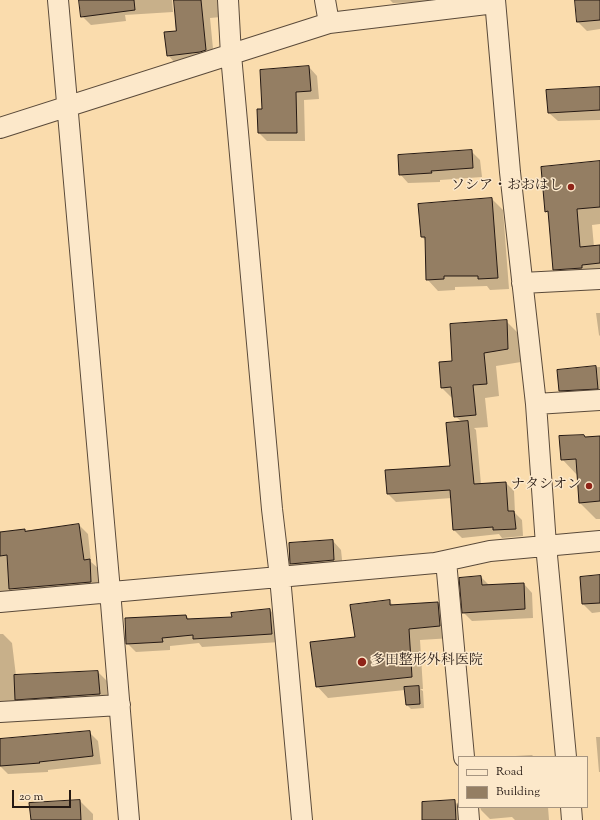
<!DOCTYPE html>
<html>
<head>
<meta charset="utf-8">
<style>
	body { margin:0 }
	#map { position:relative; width:600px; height:820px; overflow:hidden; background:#fadcad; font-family:"Sorts Mill Goudy",serif }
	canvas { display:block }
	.legend { position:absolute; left:458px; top:756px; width:130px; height:52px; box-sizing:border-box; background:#fce8ca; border:1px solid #a69581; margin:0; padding:5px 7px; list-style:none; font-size:12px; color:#251913 }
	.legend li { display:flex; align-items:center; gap:8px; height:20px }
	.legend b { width:20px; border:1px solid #a69581 }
	.scale { position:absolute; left:12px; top:790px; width:59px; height:18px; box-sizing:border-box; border:2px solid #251913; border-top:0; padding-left:5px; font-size:12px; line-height:14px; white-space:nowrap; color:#251913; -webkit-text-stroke:3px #fce8ca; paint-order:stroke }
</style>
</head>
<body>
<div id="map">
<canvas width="600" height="820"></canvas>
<ul class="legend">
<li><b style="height:5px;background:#fce8ca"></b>Road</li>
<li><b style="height:11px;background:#947e63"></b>Building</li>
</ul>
<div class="scale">20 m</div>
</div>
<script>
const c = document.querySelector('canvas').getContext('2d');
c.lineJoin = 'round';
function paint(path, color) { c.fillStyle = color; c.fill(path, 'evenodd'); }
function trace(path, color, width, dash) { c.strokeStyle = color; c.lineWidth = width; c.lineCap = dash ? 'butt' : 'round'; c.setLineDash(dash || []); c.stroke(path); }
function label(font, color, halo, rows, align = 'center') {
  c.font = font + ' "Sorts Mill Goudy","Noto Serif JP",serif'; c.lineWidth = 3; c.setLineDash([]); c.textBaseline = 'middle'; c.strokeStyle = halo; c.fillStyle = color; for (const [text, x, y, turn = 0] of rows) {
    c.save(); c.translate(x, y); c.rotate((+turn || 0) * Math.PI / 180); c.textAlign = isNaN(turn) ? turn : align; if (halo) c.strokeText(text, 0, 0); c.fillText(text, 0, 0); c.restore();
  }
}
const shadow = new Path2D(`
	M80,0H172L173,12L125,15L126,21L91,25L82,16Z
	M175,0H220L221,17L210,18L214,59L176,64L168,55L177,32Z
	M390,0H482L393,3Z
	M576,0H600V29L587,31L578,22Z
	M309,67L317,76L319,99L304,100L305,141H267L259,133L263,110Z
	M600,88V120L558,121L549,113Z
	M471,151L480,160L482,177L440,180V182L408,183L400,174Z
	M600,162V224L592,225L594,247L600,246V280L570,285L554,269L550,215L546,211Z
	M492,199L503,210L509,289L490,290L487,286L455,287V290L438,291L427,279L426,241L422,237Z
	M596,313H600V336L599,335Z
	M506,321L519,334L521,362L496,366L499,396L485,398L488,427L474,428L476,430L481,484L506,483L514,491L515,513L522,520L523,536L502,538L499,534L462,538L454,530L452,498L396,502L388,494L451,467L462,422L455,416L453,399L442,388L440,363L453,361Z
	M600,367V397L568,399L560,391L558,370Z
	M584,436L586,438L600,437V519H596L580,503L578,476L562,459Z
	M79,525L88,534L91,562L99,569L100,591L0,599V533L26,532Z
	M333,541L341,550L343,569L300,573L291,564L290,544Z
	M600,576V612L592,613L583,604L581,578Z
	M481,577L490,586L524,584L532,593L533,618L472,621L463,612Z
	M389,601L394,606L438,603L450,615L452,638L420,640L423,689H420L423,691L424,708L411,709L407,705L405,690L328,698L317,686L356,638Z
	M270,610L278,619L280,642L202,647L199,643L170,646V650L136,652L127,643L186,616L190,620L233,618Z
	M0,634H3L12,643L16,676L98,672L107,681L108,702L0,707Z
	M89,732L98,741L101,764L48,770V772L8,774L0,766V740Z
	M596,737H600V772H599Z
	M532,755L534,757H499Z
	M80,801L93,814V820H32Z
	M454,801L459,806L464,820H423Z
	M480,807H548L549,820H515L512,817L490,819L481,810Z`);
const building = new Path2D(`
	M79,0H134L135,10L81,17Z
	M174,0H201L206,50L200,52L167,56L164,32L176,31Z
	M575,0H600V20L577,22Z
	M309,66L311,91L296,92L297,133H258L257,109H262L260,70Z
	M600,87V110L548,113L546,90Z
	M472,150L473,168L431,171L432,173L399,175L398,155Z
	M600,161V207L577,209L580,247L600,245V263L582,265V268L553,270L548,211L545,212L541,167Z
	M492,198L498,278L478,279V276H444V279L426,280L425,237H421L418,204Z
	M507,320L508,349L484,353L487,384L473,385L476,415L454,417L451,387L441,388L439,362L452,361L450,324Z
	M596,366L598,389L559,391L557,370Z
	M468,421L474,484L506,482L508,511H514L516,529L493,530V527L453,530L450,490L387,494L385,470L450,466L446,423Z
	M584,435L585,437L600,436V501L579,503L576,459L561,460L559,436Z
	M79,524L84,560L90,559L91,582L9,589L7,555L0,556V532L25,529V531Z
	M333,540L334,560L290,564L289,543Z
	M600,575V603L582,604L580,577Z
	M481,576L482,585L524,583L525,609L462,613L459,578Z
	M390,600V605L438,602L440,626L409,629L412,677L316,687L310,642L355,637L350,605Z
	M270,609L272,634L193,639V635L162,638L163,642L126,644L125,618L186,615L187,619L232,617L231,613Z
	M98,671L100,694L15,700L14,675Z
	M419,686L420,704L406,705L404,687Z
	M90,731L93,756L39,762L40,763L0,766V739Z
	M80,800L81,820H31L29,803Z
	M455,800L456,820H422V802Z`);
const minor = new Path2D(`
	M58,0L110,591L129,820
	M228,0L231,55L272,509L280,577L302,820
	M325,0L329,23L495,3
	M495,0L510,172L536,404L546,545L566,757
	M0,128L329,23
	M522,283L600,279
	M536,404L600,400
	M446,561L464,757
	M0,602L435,563L490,551L600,541
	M0,712L120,705
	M468,807L469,820
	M571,807L572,820`);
const markers = [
	[571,187,4,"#8f2418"],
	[589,486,4,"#8f2418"],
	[362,662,5,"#8f2418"]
];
const poiNames = [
	["ソシア・おおはし",563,187],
	["ナタシオン",581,486],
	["多田整形外科医院",371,662,"left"]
];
paint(shadow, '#0003');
paint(building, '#947e63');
trace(building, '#251913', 1);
trace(minor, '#5a4a3a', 22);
trace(minor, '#fce8ca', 20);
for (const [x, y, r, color] of markers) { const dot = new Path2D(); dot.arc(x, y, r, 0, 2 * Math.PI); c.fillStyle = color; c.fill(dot); trace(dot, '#fce8ca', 1.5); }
label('14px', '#251913', '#fce8ca', poiNames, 'right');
</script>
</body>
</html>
